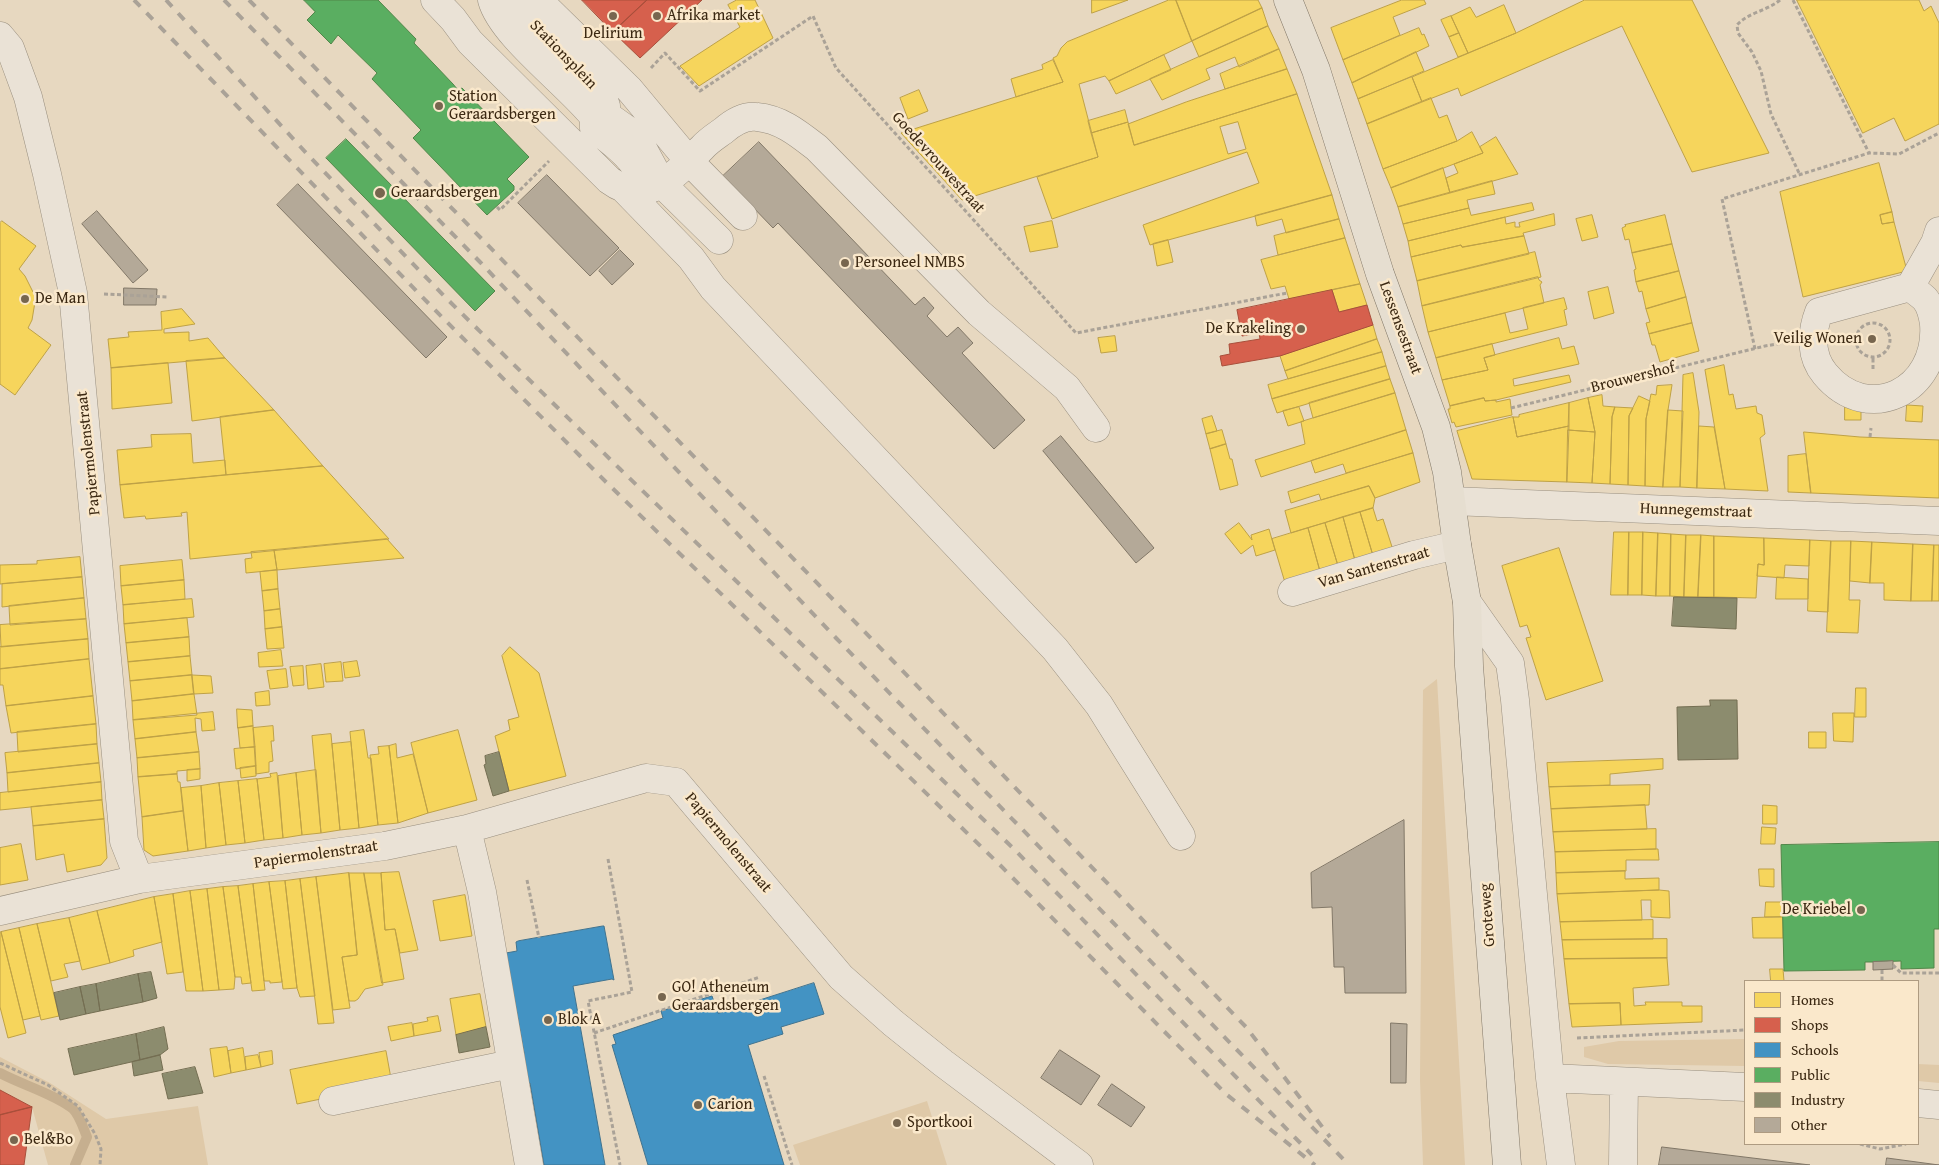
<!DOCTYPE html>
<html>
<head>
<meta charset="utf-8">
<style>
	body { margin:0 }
	#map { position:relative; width:1939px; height:1165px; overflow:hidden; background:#e7d8c0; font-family:"Gentium Book Plus",serif }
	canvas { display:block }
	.legend { position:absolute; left:1744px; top:980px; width:175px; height:165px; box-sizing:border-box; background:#fae8cb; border:1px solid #ae9b81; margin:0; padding:6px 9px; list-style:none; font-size:15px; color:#3b2812 }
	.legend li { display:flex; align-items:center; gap:10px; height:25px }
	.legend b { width:25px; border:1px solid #ae9b81 }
</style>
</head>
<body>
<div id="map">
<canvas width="1939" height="1165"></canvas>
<ul class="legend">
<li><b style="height:14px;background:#f6d55c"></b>Homes</li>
<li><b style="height:14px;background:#d6604d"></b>Shops</li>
<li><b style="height:14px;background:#4393c3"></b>Schools</li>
<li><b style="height:14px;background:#5aae61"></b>Public</li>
<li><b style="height:14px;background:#8c8c6e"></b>Industry</li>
<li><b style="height:14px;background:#b4a998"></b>Other</li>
</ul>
</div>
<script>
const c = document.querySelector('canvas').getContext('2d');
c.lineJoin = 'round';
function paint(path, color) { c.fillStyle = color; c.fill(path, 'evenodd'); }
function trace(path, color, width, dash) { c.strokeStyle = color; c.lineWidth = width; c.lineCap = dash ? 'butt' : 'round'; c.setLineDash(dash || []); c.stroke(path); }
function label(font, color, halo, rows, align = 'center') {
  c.font = font + ' "Gentium Book Plus",serif'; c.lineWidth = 5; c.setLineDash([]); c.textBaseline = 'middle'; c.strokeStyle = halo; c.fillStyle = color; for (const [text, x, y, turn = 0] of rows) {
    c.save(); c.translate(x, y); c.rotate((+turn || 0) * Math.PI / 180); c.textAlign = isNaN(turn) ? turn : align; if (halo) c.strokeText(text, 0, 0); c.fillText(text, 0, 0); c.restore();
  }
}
const green = new Path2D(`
	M1437,679L1465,1165H1423L1420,1080L1423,690Z
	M1745,1039V1066L1608,1064L1584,1057V1047L1619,1041Z
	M0,1057L50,1083L106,1119L198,1106L208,1165H48L32,1107L0,1090Z
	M1918,1064L1939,1065V1083L1918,1081Z
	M927,1101L947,1165H800L793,1145Z`);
const homes = new Path2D(`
	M737,0H755L773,38L699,86L680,66L740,27L728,5Z
	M1092,0H1128L1092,13Z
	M1169,0H1176L1192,41L1109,81L1105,76L1079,84L1098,157L962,200L901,133L1063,82L1053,58L1057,56L1061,48L1067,42Z
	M1176,0H1258L1262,8L1192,41Z
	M1402,0H1424L1426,4L1393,17L1400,35L1343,60L1331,28Z
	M1585,0H1692L1769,153L1692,172L1622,26L1461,96L1458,88L1422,102L1412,77L1516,33Z
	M1797,0H1919L1924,11L1931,6L1939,23V124L1905,141L1894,118L1863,133Z
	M1504,5L1516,33L1468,53L1451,16L1470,7L1476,17Z
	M1262,8L1268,26L1199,57L1192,41Z
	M1451,16L1459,33L1449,37L1441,20Z
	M1268,26L1279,49L1239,67L1235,57L1206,69L1210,79L1162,100L1150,79Z
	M1419,28L1422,35L1424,34L1429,46L1352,83L1343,60Z
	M1459,33L1468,53L1458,57L1449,37Z
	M1279,49L1287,69L1225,89L1220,74Z
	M1416,52L1424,71L1358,99L1352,83Z
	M1164,55L1171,70L1116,94L1109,81Z
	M1053,60L1063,82L1016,97L1011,79L1043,69L1042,65Z
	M1287,69L1297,94L1134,145L1128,124L1186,102Z
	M1412,77L1422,102L1367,124L1358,99Z
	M919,90L928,111L908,119L900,98Z
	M1297,94L1332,195L1150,245L1143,225L1259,183L1247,152L1052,219L1037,177L1098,157L1091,133L1128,122L1134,145ZM1238,122L1246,149L1228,154L1220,127Z
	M1431,98L1439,118L1447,115L1457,141L1383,169L1367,124Z
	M1125,110L1128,122L1091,133L1088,121Z
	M1472,132L1483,153L1391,188L1383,169L1457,141Z
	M1496,137L1518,174L1450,193L1446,178L1458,173L1454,164L1483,153L1480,147Z
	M1879,163L1892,212L1880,215L1882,224L1894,222L1907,271L1803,297L1780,192Z
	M1443,168L1450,193L1398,207L1391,188Z
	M1492,181L1495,194L1467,200L1469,208L1403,224L1398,207Z
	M1332,195L1339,219L1286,233L1282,219L1257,226L1255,216Z
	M1532,203L1534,210L1408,241L1403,224L1469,208L1471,215Z
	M1892,212L1894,222L1882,224L1880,215Z
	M1554,214L1555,225L1523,233L1524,236L1462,247L1461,245L1411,257L1408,241L1505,217L1506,224L1515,222V227H1520L1519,223Z
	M1592,215L1598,237L1582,241L1576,219Z
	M1665,215L1672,244L1632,253L1629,239L1625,240L1622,228L1626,226L1625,225Z
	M1339,219L1345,238L1278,255L1274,236Z
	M2,221L36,246L19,269L25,276L33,292L42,291L43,301L35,302L32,320L28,328L51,345L15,395L0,384V223Z
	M1052,221L1058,247L1030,252L1024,227Z
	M1524,236L1529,254L1417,281L1411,257L1461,245L1462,247Z
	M1345,238L1360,284L1289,299L1285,286L1271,289L1261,260Z
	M1168,240L1173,262L1157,266L1153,244Z
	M1672,244L1679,271L1636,282L1634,270L1636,269L1632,253Z
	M1535,252L1541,277L1422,306L1417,281Z
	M1679,271L1686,297L1646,309L1642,291L1639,292L1636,282Z
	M1538,277L1539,280L1542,282L1540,285L1544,303L1428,332L1422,306Z
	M1360,284L1367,305L1339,312L1332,290Z
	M1608,287L1614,313L1594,319L1588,292Z
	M1686,297L1692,323L1649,334L1646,323L1650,322L1646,309Z
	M1564,298L1567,309L1564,310L1567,325L1436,358L1428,332L1505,313L1510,333L1528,329L1523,308Z
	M182,309L195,324L164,329V333L189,332V341L208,338L225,358L111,368L108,339L129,337L128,332L162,330L161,312Z
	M1692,323L1699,351L1660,362L1655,345H1652L1649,334Z
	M1373,325L1377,339L1285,371L1280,356Z
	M1115,336L1117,351L1101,353L1098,338Z
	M1559,338L1562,349L1574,346L1579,364L1513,379L1514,386L1569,375L1571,382L1496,400L1485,401L1484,398L1450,406L1442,380L1488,370L1484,358Z
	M1377,339L1382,352L1288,379L1285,371Z
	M1492,344L1495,355L1484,358L1488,370L1442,380L1436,358Z
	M1382,352L1386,366L1272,399L1268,385Z
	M225,358L274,410L192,421L186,361Z
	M168,363L172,403L112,409L111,368Z
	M1724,365L1729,395L1733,394L1736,409L1756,406L1757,413L1762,415L1765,434L1760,438L1768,491L1725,489L1705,370Z
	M1386,366L1390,379L1277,413L1272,399Z
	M1693,373L1699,412L1697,488L1680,487L1683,375Z
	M1390,379L1395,393L1313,418L1309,403Z
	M1672,385L1668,410L1663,487L1645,486L1646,419L1651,394L1656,395L1657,386Z
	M1395,393L1406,430L1261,477L1255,460L1305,444L1301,422Z
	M1602,395L1603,406L1615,407L1612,417L1610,484L1592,483L1595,432L1588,398Z
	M1639,396L1650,401L1646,419L1645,486L1628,485L1629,416Z
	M1484,398L1485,401L1496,400V402L1510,399L1512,415L1456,427L1454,422L1452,423L1448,409H1450V406Z
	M1588,398L1595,432L1568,430L1569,403Z
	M1569,403V426L1517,437L1513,417H1519V415Z
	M1845,404H1861V420H1845Z
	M1907,405L1923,406L1922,422L1906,421Z
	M1299,407L1304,421L1288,426L1283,411Z
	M1615,407L1633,408L1629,416L1628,485L1610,484L1612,417Z
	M274,410L323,466L226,475L220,417Z
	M1668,410L1683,411L1680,487H1663Z
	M1212,416L1217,431L1206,434L1202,419Z
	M1513,417L1517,437L1569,426L1567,482L1472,479L1457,431Z
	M1699,426L1714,427L1725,489L1697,488Z
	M1222,430L1226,444L1210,449L1206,434Z
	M1406,430L1413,453L1346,473L1343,464L1315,473L1311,461Z
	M1568,430L1595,432L1592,483L1567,482Z
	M1804,432L1860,437L1939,440V498L1811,493Z
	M191,434L193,463L225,460L226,475L120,485L117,450L152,447L151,435Z
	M1226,444L1230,459H1232L1238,485L1220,490L1210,449Z
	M1413,453L1420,482L1375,498L1369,486L1321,500L1319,494L1291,503L1288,492Z
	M1806,454L1811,493L1788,492V456Z
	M323,466L389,539L190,559L187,512L181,513L182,516L146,519L145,516L124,518L120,485Z
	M1369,486L1375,498L1373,508L1291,533L1285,511Z
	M1373,508L1377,521L1383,519L1394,553L1374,559L1360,512Z
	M1360,512L1374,559L1356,564L1343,517Z
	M1343,517L1356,564L1339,569L1325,523Z
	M1239,523L1252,540L1251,535L1269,529L1275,550L1256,556L1253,545L1241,554L1225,534Z
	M1325,523L1339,569L1321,575L1308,528Z
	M1308,528L1321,575L1286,586L1272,539Z
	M1614,532H1629L1628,595H1611Z
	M1629,532H1643L1642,595H1628Z
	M1643,532L1658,533L1656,596L1642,595Z
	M1658,533L1671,534L1670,596H1656Z
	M1671,534L1686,535L1684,597L1670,596Z
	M1686,535H1701L1698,597H1684Z
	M1701,535L1714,536V597H1698Z
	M1714,536L1764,538V565L1758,564L1756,598L1714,597Z
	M1764,538L1810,540L1809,566L1785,565L1784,578L1757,576L1758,564L1764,565Z
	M387,539L404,558L277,570L274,550Z
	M1810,540L1831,541L1828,612L1808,611Z
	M1831,541H1851L1849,600H1860L1858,633L1827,632Z
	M1851,541L1872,542L1870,583L1850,581Z
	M1872,542L1913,544L1911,601L1884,600V583H1870Z
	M1913,544L1934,545L1932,601H1911Z
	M1934,545H1939V601H1932Z
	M1559,548L1603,681L1546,700L1526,638L1531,637L1527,625L1520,627L1502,566Z
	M274,550L277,570L246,573L245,559L252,558L251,552Z
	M80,557L82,577L0,584V565L37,564V561Z
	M182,560L184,580L121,586L120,566Z
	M277,570L278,589L262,591L260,572Z
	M82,577L84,598L2,607V584Z
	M1777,577L1808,579V599H1776Z
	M184,580L185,599L123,605L121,586Z
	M278,589L280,609L264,611L262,591Z
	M84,598L86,619L10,625L9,606Z
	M192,599L194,617L124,624L123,605Z
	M280,609L282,627L265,629L264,611Z
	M187,618L189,637L126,643L124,624Z
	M86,619L88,639L1,647L0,625Z
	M282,627L284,648L267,649L265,629Z
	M189,637L190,656L128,662L126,643Z
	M88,639L89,659L0,669V647Z
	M510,647L539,673L566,776L509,791L495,736L510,730L508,720L519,717L502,656Z
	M281,650L283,666L259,667L258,653Z
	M190,656L192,675L130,681L128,662Z
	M89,659L93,696L6,706L3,685H0V669Z
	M357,661L360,676L345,678L343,663Z
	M341,662L343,681L326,682L324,664Z
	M321,664L324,687L308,689L306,666Z
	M303,666L304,685L293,686L290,667Z
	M286,669L288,687L270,689L267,671Z
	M192,675L194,694L132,701L130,681Z
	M192,675L211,676L213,693L194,694Z
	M1856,688H1866V717H1855Z
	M269,691L270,705L256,706L255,693Z
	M194,694L197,715L133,720L132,701Z
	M93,696L96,724L11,733L6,706Z
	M237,709L252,710L253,726L238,728Z
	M213,712L215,730L202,731L201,719L195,718L196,732L135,739L133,720Z
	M1833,713H1854L1853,742L1834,741Z
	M96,724L97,744L18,752L17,732Z
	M253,726L255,747L240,748L238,728Z
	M273,726L274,741H271L273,761L269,762V772L256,774L253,728Z
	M364,730L368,758H371L378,825L359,828L350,732Z
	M458,730L477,800L428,813L411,743Z
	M196,732L199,752L137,758L135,739Z
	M1809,732H1826V748H1809Z
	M331,734L340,830L321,833L312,736Z
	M351,742L359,828L340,830L332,744Z
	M97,744L99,763L7,773L5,753Z
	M396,744L397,758L413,754L428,813L398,823L389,746Z
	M389,746L398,823L378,825L370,755L379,754L378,747Z
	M255,747L256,766L236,769L234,749Z
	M199,752L200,769L177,771V774L138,777L137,758Z
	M1663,759V769L1610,774V785L1549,787L1547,763Z
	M99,763L101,782L8,792L7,773Z
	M256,766V776L241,778L240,768Z
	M200,769V779L187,781V770Z
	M316,770L321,833L302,835L296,773Z
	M277,773L283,838L264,840L257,779L271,777L270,774Z
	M296,773L302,835L283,838L278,776Z
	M177,774L178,782H180L183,811L142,817L138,777Z
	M257,779L264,840L245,843L238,781Z
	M238,781L245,843L226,845L219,783Z
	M101,782L102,800L0,810V793Z
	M219,783L226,845L206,848L201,786Z
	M1650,785L1649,805L1551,809L1549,787Z
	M201,786L206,848L188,851L181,788Z
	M102,800L104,819L33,826L31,807Z
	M1645,805L1647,829L1553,832L1551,809Z
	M1763,805L1777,806V824H1763Z
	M183,811L188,851L153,856L144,850L142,817Z
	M104,819L107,858L101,865L67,872L64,854L36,860L33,826Z
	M1762,827L1776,828L1775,844H1761Z
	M1656,829V849L1555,852L1553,832Z
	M21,844L28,880L0,885V848Z
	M1656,849H1658L1659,860H1626V871L1556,873L1555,852Z
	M1759,869H1774V887L1760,886Z
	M1625,871V879L1659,878V890L1557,894L1556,873Z
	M399,872L418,950L400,953L395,929L385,930L381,873Z
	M349,873L357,955L342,957L350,1008L333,1010L316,877Z
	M349,873H364L383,985L365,989L358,999L355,1001H349L342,957L357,955Z
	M364,873H381L385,930L395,929L404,979L382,983Z
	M316,877L334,1023L318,1024L300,879Z
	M300,879L315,996L300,997L297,988L285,881Z
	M285,881L297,988L283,989L269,882Z
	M269,882L282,982L270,983V981H264L253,884Z
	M253,884L265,990L252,991L238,886Z
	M238,886L251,983L242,984L241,977H235L223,887Z
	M223,887L235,977L234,989L219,990L207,889Z
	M207,889L219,990L203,991L190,891Z
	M1659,890L1669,891L1670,918L1651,917V900H1641L1642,920L1560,922L1557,894Z
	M190,891L203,991H186L173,894Z
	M173,894L183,972L167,974L154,897Z
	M465,895L472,936L440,941L433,901Z
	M154,897L162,942L133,950L134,956L110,963L97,911Z
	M1766,902H1782L1783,917H1765Z
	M97,911L110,963L82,970L69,918Z
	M1783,917V938H1753L1752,918Z
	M69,918L80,961L64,964L68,977L51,981L37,924Z
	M1653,920V939L1562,940L1560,922Z
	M37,924L59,1016L41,1020L19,928Z
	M19,928L40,1016L23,1020L1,932Z
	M1,932L26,1033L8,1038L0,1007V933Z
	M1667,939V958L1564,959L1562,940Z
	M1667,958L1669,985L1633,988L1634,1006L1646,1005L1645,1002H1682V1006H1702V1022L1621,1025L1620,1003L1569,1004L1564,959Z
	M1770,969H1783L1784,981H1771Z
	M480,994L486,1027L456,1035L450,999Z
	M1620,1003L1621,1025L1572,1027L1569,1004Z
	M438,1016L441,1031L414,1036L413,1024L428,1021L427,1018Z
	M412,1023L414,1036L391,1041L388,1027Z
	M227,1047L231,1073L214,1077L210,1049Z
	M243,1048L246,1070L231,1073L228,1051Z
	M272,1051L273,1064L261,1067L259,1053Z
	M386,1051L392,1084L297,1104L290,1070Z
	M258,1055L261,1067L246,1070L245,1057Z`);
const shops = new Path2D(`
	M582,0H647L613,32Z
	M647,0H702L640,58L613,32Z
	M1332,290L1339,312L1367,305L1373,325L1280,356L1222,366L1220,356L1230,354L1229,344L1260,339L1259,333L1242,336L1237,310Z
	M0,1090L32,1107L0,1115Z
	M32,1107L24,1165H0V1115Z`);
const schools = new Path2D(`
	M603,926H604L614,980L612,979L573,986L605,1165H544L530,1083L525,1084L520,1053H524L506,953L517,951L516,942L518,941Z
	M814,983L824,1014L781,1027L783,1034L748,1045L784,1165H648L612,1045L616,1044L613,1035L663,1018L661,1011L712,996L718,1013Z`);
const public = new Path2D(`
	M304,0H378L416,39L414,43L453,84L458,90L462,88L529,157L507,179L514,186V190L487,215L413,138L421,130L372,79L377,73L338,35L331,44L307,20L315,12Z
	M346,139L495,291L475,311L326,158Z
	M1939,842V929H1934V968L1901,969V961L1873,962H1865V970L1784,971L1781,845Z`);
const industry = new Path2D(`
	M1674,597L1737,598L1736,629L1672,626Z
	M1710,700H1737L1738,759L1678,760L1677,707L1710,706Z
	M499,752L509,791L493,796L484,765L486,764L485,756Z
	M151,972L157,998L143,1002L138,974Z
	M138,974L143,1002L100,1011L96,984Z
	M96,984L100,1011L86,1014L80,987Z
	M80,987L86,1014L60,1020L54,993Z
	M164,1027L168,1049L160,1055L140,1060L136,1034Z
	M486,1027L490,1047L459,1053L456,1035Z
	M136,1034L140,1060L74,1075L68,1049Z
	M160,1055L163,1070L134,1076L132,1062Z
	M195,1067L203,1093L168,1099L162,1074Z`);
const stream = new Path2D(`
	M0,1073C20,1084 57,1095 73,1109C80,1116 83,1128 87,1137L75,1165`);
const building = new Path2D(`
	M759,142L915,305L924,297L934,308L927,316L947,337L958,327L973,343L962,353L1025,420L994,449L778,223L773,228L723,176Z
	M547,175L619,248L590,276L518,203Z
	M298,184L447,337L426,358L277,205Z
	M97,211L148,270L133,283L82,224Z
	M620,250L634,264L612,285L599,271Z
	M124,288L157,289L156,305H124Z
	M1061,436L1154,548L1136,563L1043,451Z
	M1404,820L1406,993H1345L1344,967H1334L1332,907L1312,908L1311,873Z
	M1893,961V969L1873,970V962Z
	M1391,1023L1407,1024L1406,1083H1391Z
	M1060,1050L1100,1076L1081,1105L1041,1078Z
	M1112,1084L1145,1107L1131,1127L1098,1105Z
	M1662,1147L1810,1165H1659Z
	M1887,1158L1939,1165H1886Z`);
const path = new Path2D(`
	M1780,0C1767,11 1747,13 1737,25L1738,33L1752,52L1761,71L1771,114L1800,175
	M1793,0L1869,153
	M651,68L665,53L700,91L813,16L836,68L1076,333L1287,293
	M497,207L500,210L549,161
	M104,294L167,297
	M1856 340a17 17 0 1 1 34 0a17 17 0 1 1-34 0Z
	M1844,341H1856
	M1755,349L1722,199L1869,153L1899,154L1939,133
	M1873,369V357
	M1511,408L1765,346L1783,343
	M1870,437L1871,428
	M608,859L632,992L588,1001L620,1165
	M527,880L539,938
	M1893,965L1901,973H1939
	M1882,970V981
	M594,1033L760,977
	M1577,1038L1745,1030
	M0,1063L48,1085L78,1106L95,1134L101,1149L100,1165
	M764,1076L792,1165
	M1860,1144L1880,1149L1906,1144`);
const minor = new Path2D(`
	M435,0L453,19L470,42L609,180C648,209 675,174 702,148C708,141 716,136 723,131C732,123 744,115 757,117C781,119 799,134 817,148L979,313L1067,388L1096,428
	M492,0C502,36 569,85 594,117V128
	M510,0L602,95L606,106L605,114
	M538,0L629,89L689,161L743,216
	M0,36L10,48L28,97L47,174L73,293L124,841L139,879L385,846L467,829L646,778L676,782L841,977L893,1023L943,1063L1079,1165
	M605,114L636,136L662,184L719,240
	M594,128C613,143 636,159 644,183
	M624,189L691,258L713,288L1055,649L1099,705L1181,836
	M1910,287C1915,291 1921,295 1925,299C1930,305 1933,317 1934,324C1939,391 1868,426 1825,374C1810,356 1811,333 1819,312Z
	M1910,287L1935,243L1939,231
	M1452,501L1939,521
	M1292,592L1414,555L1457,545
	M1467,602L1510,663L1515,700L1550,1078L1561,1165
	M467,829L482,892L529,1165
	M0,911L139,879
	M1550,1078L1745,1087
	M333,1101L511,1064
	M1918,1103L1939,1105
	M1623,1165L1624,1082`);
const major = new Path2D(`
	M1288,0L1316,70L1380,274L1436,427L1447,472L1457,545L1467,602L1469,666L1507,1165`);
const rail = new Path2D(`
	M134,0L433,308L606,482L1001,866L1226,1094L1315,1165
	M166,0L308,155L445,297L620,469L1015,850L1312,1155
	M224,0L480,262L836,638L1349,1165
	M249,0L895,663L1246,1027L1330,1137`);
const markers = [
	[613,16,5,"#77664f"],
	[657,16,5,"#77664f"],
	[439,106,5,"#77664f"],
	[380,193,6,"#77664f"],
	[845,263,5,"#77664f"],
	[25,299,5,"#77664f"],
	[1301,329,5,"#77664f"],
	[1872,339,5,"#77664f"],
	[1861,910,5,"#77664f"],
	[662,997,5,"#77664f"],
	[548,1020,5,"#77664f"],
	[698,1105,5,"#77664f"],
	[897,1123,5,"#77664f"],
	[14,1140,5,"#77664f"]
];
const poiNames = [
	["Afrika market",667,16],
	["Delirium",613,34,"center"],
	["Station",449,97],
	["Geraardsbergen",449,115],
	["Geraardsbergen",391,193],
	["Personeel NMBS",855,263],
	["De Man",35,299],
	["De Krakeling",1291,329,"right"],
	["Veilig Wonen",1862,339,"right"],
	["De Kriebel",1851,910,"right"],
	["GO! Atheneum",672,988],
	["Geraardsbergen",672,1006],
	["Blok A",558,1020],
	["Carion",708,1105],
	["Sportkooi",907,1123],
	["Bel&Bo",24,1140]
];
const streetNames = [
	["Stationsplein",563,55,46],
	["Goedevrouwestraat",938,163,48],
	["Lessensestraat",1400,328,70],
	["Brouwershof",1633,378,-14],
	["Papiermolenstraat",89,453,-96],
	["Hunnegemstraat",1696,511,2],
	["Van Santenstraat",1374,568,-16],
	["Papiermolenstraat",728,843,50],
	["Papiermolenstraat",316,855,-8],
	["Groteweg",1488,915,-94]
];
paint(green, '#dfc9a8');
paint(homes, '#f6d55c');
trace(homes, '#bea146', 1);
paint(shops, '#d6604d');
trace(shops, '#a84f3b', 1);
paint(schools, '#4393c3');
trace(schools, '#41738e', 1);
paint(public, '#5aae61');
trace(public, '#518649', 1);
paint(industry, '#8c8c6e');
trace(industry, '#746e52', 1);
trace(stream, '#c6af8f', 10);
paint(building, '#b4a998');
trace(building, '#817767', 1);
trace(minor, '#998f7f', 29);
trace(major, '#817767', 29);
trace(path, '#aaa297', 3, [4, 2.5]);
trace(minor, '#eae2d6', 28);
trace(major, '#e6ded0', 28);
trace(rail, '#aaa297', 4, [9, 9]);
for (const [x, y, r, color] of markers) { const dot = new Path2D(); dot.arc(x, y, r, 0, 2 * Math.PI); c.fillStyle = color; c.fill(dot); trace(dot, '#fae8cb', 2); }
label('16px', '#3b2812', '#fae8cb', poiNames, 'left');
label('16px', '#3b2812', '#fae8cb', streetNames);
</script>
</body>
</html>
